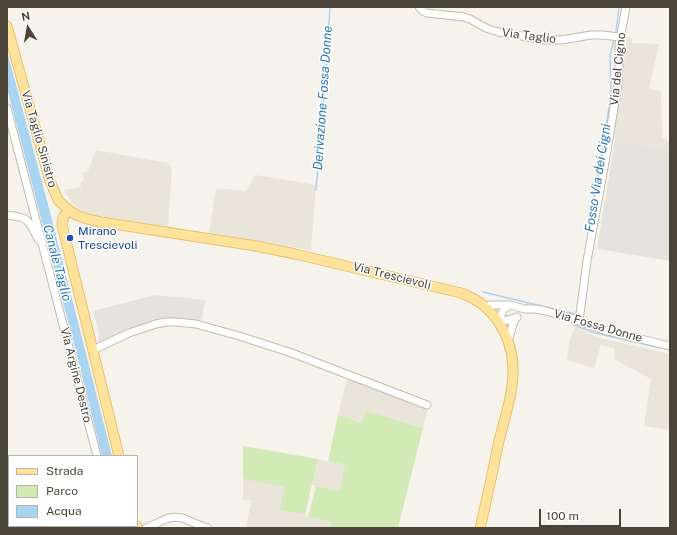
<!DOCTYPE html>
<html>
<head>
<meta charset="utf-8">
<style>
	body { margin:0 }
	#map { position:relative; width:677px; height:535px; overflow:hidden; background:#f6f3ec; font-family:"Public Sans",sans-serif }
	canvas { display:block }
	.frame { position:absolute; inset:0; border:8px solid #4b4439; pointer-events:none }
	.legend { position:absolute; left:8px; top:455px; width:130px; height:72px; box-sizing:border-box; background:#fff; border:1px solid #b7b4b0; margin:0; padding:5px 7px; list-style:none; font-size:12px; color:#4b4439 }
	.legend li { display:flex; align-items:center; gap:8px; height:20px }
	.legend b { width:20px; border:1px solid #b7b4b0 }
	.north { position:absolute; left:8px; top:8px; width:40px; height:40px; -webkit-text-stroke:3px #fff; paint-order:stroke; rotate:349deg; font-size:11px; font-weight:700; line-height:16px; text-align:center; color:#4b4439 }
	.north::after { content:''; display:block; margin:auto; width:14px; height:18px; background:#4b4439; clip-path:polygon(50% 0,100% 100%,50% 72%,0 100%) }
	.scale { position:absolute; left:539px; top:509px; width:82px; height:18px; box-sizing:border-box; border:2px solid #4b4439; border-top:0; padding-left:5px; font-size:12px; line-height:14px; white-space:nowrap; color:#4b4439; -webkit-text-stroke:3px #fff; paint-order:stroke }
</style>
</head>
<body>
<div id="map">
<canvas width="677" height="535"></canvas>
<div class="frame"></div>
<ul class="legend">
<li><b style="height:5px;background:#ffe39c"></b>Strada</li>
<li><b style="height:11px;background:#d2eab5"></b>Parco</li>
<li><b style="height:11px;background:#a9d4f2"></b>Acqua</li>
</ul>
<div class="north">N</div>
<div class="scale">100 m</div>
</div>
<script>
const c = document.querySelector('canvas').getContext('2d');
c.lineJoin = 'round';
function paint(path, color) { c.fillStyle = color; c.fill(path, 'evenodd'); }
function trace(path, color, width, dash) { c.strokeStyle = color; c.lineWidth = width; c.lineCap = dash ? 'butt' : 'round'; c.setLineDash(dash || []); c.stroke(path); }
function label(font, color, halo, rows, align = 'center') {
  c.font = font + ' "Public Sans",sans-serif'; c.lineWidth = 3; c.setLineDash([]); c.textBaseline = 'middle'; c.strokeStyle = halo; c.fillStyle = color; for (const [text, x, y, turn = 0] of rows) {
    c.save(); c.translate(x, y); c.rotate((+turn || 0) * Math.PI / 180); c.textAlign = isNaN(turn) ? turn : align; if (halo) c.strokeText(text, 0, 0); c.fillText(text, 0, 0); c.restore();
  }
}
const residential = new Path2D(`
	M620,30L632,39V43L659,44L649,89L661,91L662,137L670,143V150L615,141V75L614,65L617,41Z
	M96,150L168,163L172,168L168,227L88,214L79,209L73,204L64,190L81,187L80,183L84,180L83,173L88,171Z
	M255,175L311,184L316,186L311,250L209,233L216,188L246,191Z
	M575,326L596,337L670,354V430L644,426L651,379L614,359L615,349L601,345L594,368L567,360L569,343Z
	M347,378L428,408L423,428L366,411L362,423L338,415Z
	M318,459L345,465L339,491L312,485Z
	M243,479L285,487L305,514L308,517L331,522L329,527L331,528H245L252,501L243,499Z
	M9,489V526H55L54,528H7V490Z`);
const industrial = new Path2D(`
	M615,141L670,150V261L597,249Z
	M155,295L205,300L201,324L173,319L100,345L98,338L99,334L93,311Z`);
const green = new Path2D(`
	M366,411L423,428L398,528H329L331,522L308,517L316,486L339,491L345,465L328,461L338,415L362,423Z
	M243,446L318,459L305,514L280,510L284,487L243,479Z`);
const water = new Path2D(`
	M7,51L51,216L112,456H102L75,348L7,88Z`);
const stream = new Path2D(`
	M616,31L619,7
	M316,190L325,86L330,7
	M590,226L611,95L610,55L614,40
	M483,292L575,314
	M576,315L580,289
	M574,321V325L595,333L670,350`);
const minor = new Path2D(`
	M419,7L423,11L427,13L464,17L470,19L486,28L498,32L546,40H561L591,35H602L620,37
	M7,108L97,456
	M7,215C29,217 29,221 38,239
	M510,305L504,309L498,321L509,320L517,317
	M483,306L492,305H510L525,309H536L546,311L571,318L604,330L670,346
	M579,321L587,261L607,151L618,83L619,66V45L626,7
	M508,341L514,321L517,317
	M93,350L129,333L156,324L166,322H176L196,324L239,336L289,352L427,405
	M115,526V528
	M17,528V526
	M146,528C159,523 171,513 185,519C193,522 200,526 208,528`);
const major = new Path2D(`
	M7,26L50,181L58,200L64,206L76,215L87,219L101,222L256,246L295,254L461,293C492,304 511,333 513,366C514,391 505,417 499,441C493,470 487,499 480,528
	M68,211L63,218L62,225L66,241L119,456
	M137,526V528`);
const markers = [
	[70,238,4,"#1a4fb4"]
];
const streetNames = [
	["Via Taglio",529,36,7],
	["Via del Cigno",618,69,-84],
	["Via Taglio Sinistro",39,139,74],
	["Via Trescievoli",392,276,14],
	["Via Fossa Donne",598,326,16],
	["Via Argine Destro",76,375,76]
];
const transitNames = [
	["Mirano",78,231],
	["Trescievoli",78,245]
];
const waterNames = [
	["Derivazione Fossa Donne",323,98,-86],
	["Fosso Via dei Cigni",598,178,-81],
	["Canale Taglio",57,263,75]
];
paint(residential, '#eae5da');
paint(industrial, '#e6e2dd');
paint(green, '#d2eab5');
paint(water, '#a9d4f2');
trace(stream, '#a9d4f2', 1.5);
trace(minor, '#c2bbae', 9);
trace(major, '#e6c16a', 11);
trace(minor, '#fff', 7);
trace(major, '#ffe39c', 9);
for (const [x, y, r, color] of markers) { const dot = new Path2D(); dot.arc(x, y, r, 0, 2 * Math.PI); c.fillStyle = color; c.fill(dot); trace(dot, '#fff', 1.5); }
label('12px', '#4b4439', '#fff', streetNames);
label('12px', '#164399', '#fff', transitNames, 'left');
label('italic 13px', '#2e7ab2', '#fff', waterNames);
</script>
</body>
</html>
